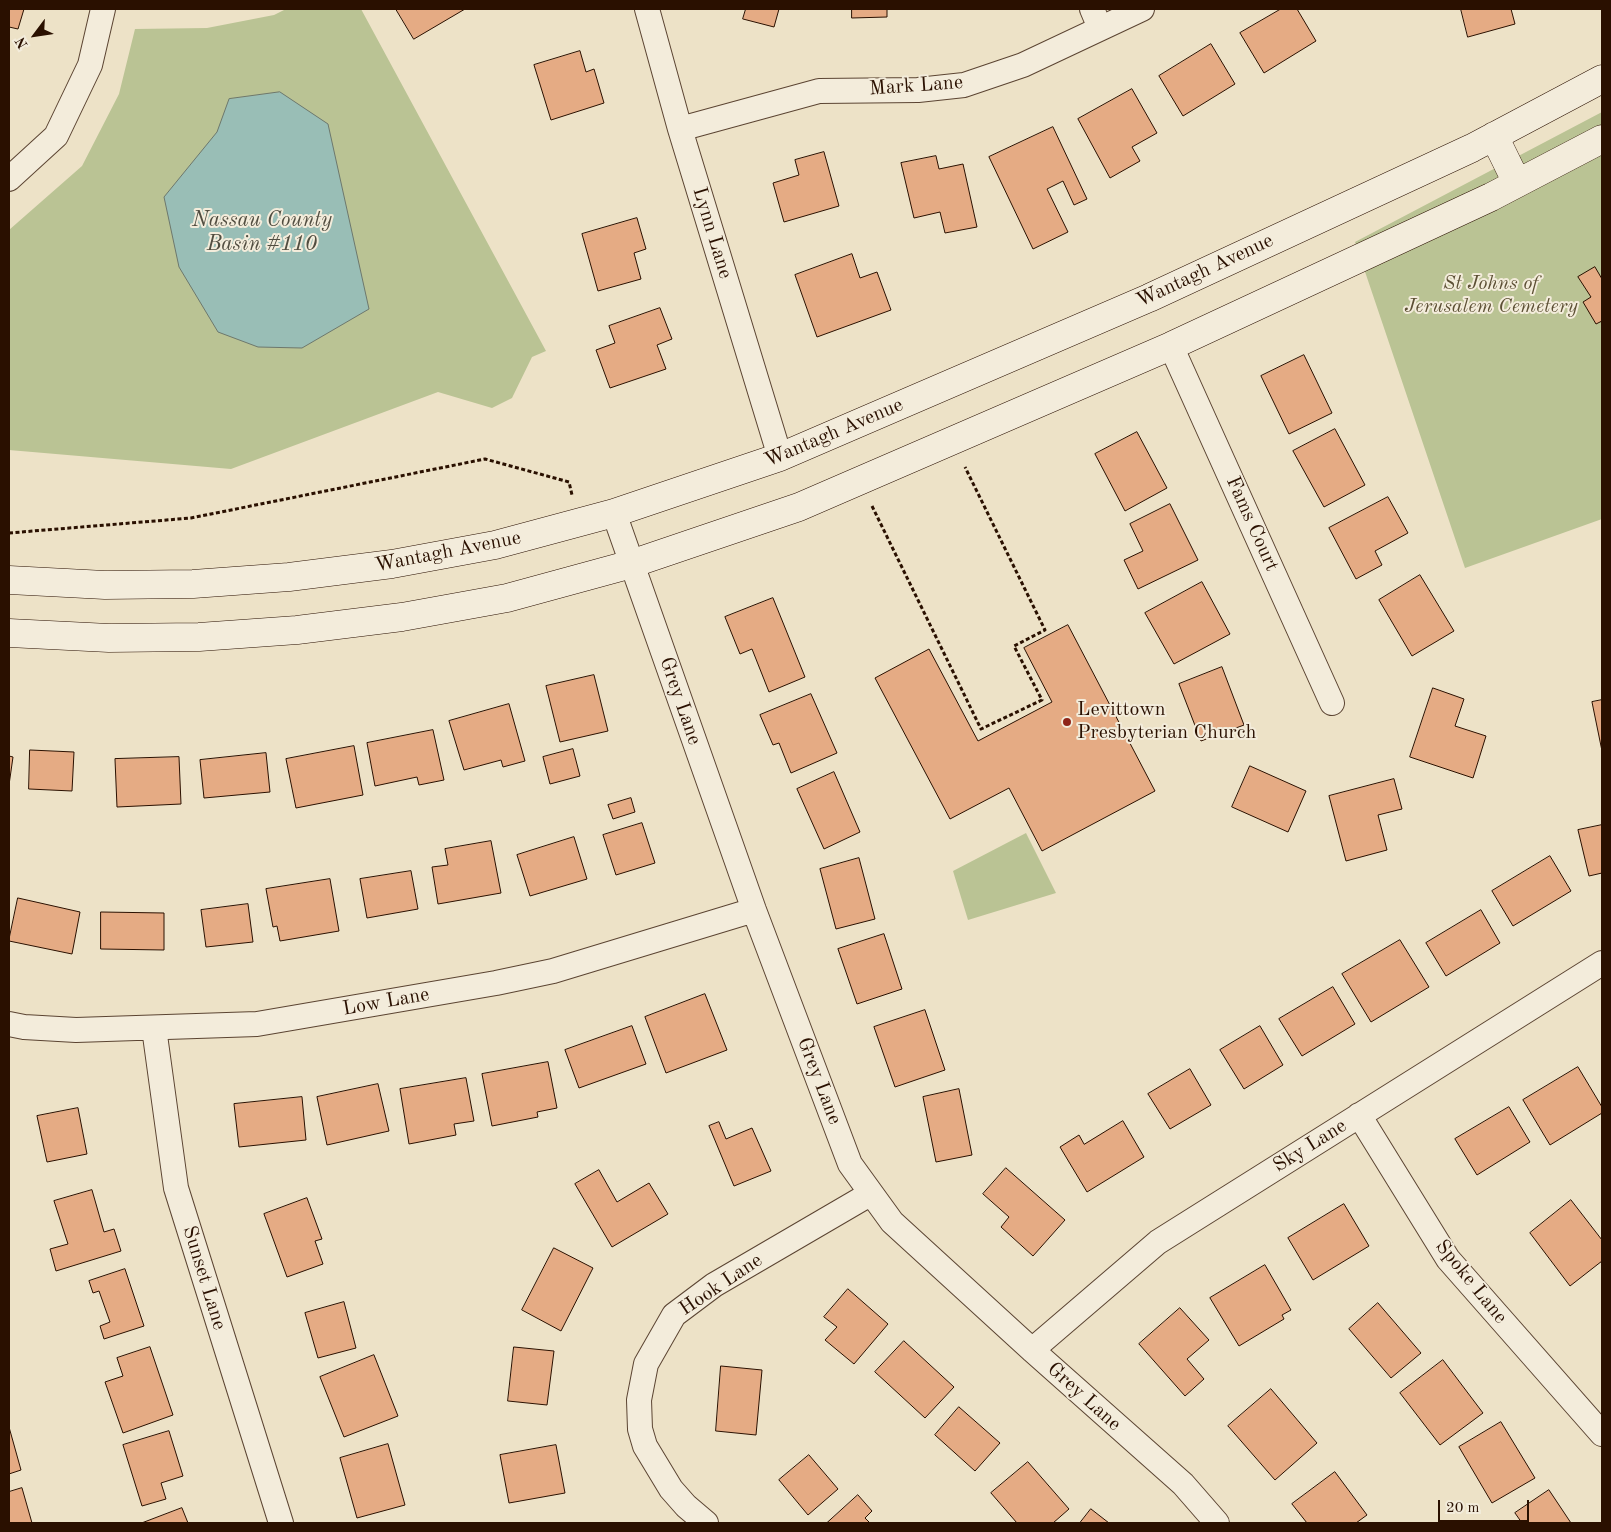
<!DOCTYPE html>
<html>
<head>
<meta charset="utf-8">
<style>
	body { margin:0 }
	#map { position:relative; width:1611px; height:1532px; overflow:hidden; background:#ede2c7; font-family:"Old Standard TT",serif }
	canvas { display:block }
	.frame { position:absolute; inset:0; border:10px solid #2a1000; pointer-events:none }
	.north { position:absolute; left:10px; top:10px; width:50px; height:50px; -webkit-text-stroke:4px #f3ecdb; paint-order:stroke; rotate:239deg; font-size:14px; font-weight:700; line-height:20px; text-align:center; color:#2a1000 }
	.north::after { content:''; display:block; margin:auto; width:18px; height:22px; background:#2a1000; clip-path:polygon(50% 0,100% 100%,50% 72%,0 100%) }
	.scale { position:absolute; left:1438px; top:1500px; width:91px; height:22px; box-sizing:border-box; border:2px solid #2a1000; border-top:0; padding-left:6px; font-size:15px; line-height:18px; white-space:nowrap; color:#2a1000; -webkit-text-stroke:4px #f3ecdb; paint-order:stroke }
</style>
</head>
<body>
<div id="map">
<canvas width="1611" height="1532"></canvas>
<div class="frame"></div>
<div class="north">N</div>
<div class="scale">20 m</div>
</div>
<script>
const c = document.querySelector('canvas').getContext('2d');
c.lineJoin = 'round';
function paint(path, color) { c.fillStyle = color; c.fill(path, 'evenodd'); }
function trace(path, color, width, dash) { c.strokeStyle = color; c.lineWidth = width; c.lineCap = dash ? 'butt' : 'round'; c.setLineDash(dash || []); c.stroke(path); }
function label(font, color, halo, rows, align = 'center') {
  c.font = font + ' "Old Standard TT",serif'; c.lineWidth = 4; c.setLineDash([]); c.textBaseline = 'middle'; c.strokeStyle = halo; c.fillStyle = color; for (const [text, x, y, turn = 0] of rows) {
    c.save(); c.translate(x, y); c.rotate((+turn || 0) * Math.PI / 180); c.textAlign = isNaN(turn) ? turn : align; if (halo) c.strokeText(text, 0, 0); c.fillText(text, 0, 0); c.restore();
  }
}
const green = new Path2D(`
	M286,9H361L546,351L532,357L512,398L492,408L438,392L231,469L9,450V230L82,166L119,94L135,29L207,28L274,15Z
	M1602,112V519L1465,568L1355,242Z
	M1026,833L1056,893L968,920L953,871Z`);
const water = new Path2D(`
	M280,92L328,124L369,309L302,348L258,347L218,332L179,267L164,197L217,132L229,99Z`);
const building = new Path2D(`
	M9,9H24L18,29L9,27Z
	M396,9H465L414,39Z
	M746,9H779L774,27L743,19Z
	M852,9H887V17L852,18Z
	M1281,9H1297L1316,41L1264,73L1240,33Z
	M1461,9H1511L1515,24L1468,37Z
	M1211,44L1235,84L1183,116L1159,76Z
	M580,51L586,72L594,69L604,103L551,120L534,65Z
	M1132,89L1157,133L1132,147L1140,161L1110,178L1078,119Z
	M1053,127L1087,199L1074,205L1063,181L1047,189L1068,232L1033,249L989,157Z
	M824,152L839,206L784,222L773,183L799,175L795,160Z
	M936,156L939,169L963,164L977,227L945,233L940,212L914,218L901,163Z
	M637,218L646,249L634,253L641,279L598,291L582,234Z
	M852,254L860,278L877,272L891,310L817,337L795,275Z
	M1595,267L1602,279V321L1596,324L1583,302L1591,297L1578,277Z
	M660,308L672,339L657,345L666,369L610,388L596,350L615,343L609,326Z
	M1304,355L1332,413L1289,434L1261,376Z
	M1335,429L1365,485L1324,507L1293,451Z
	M1137,432L1167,488L1125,511L1095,454Z
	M1388,497L1408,533L1375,551L1382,565L1356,579L1329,528Z
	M1170,504L1198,560L1138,589L1124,560L1143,551L1130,524Z
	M1420,575L1454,631L1412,656L1379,600Z
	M1202,582L1230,634L1174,664L1145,613Z
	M773,598L805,677L769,692L752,649L740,654L725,617Z
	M1068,625L1155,791L1042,851L1009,788L950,819L875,678L929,649L978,741L1052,702L1024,648Z
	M1222,667L1244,725L1201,741L1179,684Z
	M594,675L608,731L560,742L546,686Z
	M1433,688L1464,699L1455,726L1486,736L1473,778L1410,757Z
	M811,694L837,753L791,773L779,743L773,745L760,715Z
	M1602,700V751L1592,702Z
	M509,704L525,761L503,767L501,760L464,770L449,721Z
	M433,730L444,780L419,785L417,777L375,786L367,743Z
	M354,746L363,795L296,808L286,759Z
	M573,749L580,776L550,784L543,757Z
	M30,750L74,752L72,791L29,789Z
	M266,753L270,792L204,798L200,760Z
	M9,756L13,757L9,785Z
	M179,757L181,804L117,807L115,759Z
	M1250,766L1306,791L1288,832L1232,807Z
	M834,772L860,832L824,849L797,789Z
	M1394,779L1402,809L1378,815L1387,850L1346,861L1329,796Z
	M631,798L635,812L613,819L608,805Z
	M642,823L655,863L616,875L603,835Z
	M1602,825V873L1589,876L1578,830Z
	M574,837L587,879L530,896L517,855Z
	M491,841L501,893L438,904L432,867L448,865L445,849Z
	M1550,856L1571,891L1513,926L1492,891Z
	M859,858L875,919L836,929L820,869Z
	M411,871L418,909L367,918L360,879Z
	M330,879L339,931L280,941L277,926L273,927L266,889Z
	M18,898L80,912L72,954L9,941Z
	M248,904L253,942L206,947L201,910Z
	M1481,910L1500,943L1446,976L1426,943Z
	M101,912L164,913V950L101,949Z
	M884,934L902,989L857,1004L838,949Z
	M1400,940L1429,987L1371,1022L1342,974Z
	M1333,987L1355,1024L1302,1056L1279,1019Z
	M705,994L727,1050L666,1073L645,1017Z
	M925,1010L945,1070L895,1087L874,1027Z
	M632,1026L646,1064L579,1088L565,1050Z
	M1260,1026L1283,1065L1244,1089L1220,1050Z
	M548,1062L557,1108L537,1112L538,1117L492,1126L482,1074Z
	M1578,1067L1602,1107V1113L1550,1145L1523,1100Z
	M1190,1069L1211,1105L1170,1129L1148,1094Z
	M466,1078L474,1121L454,1124L456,1135L409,1144L400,1089Z
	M378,1084L389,1131L327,1145L317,1097Z
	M959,1089L972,1155L936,1162L923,1097Z
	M302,1097L306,1140L239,1147L234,1104Z
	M1509,1107L1530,1142L1477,1175L1455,1139Z
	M78,1108L87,1154L47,1162L37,1116Z
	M1123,1121L1144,1157L1087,1192L1060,1147L1079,1135L1084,1144Z
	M719,1122L726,1139L752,1128L771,1171L734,1186L709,1126Z
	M1006,1168L1065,1220L1033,1256L1001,1227L1009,1217L983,1194Z
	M599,1170L617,1202L649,1183L668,1214L612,1247L575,1184Z
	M92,1190L104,1232L114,1229L121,1251L56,1271L50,1249L68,1244L54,1201Z
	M307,1198L322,1239L315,1241L323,1264L287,1277L264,1214Z
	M1571,1200L1602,1240V1261L1570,1286L1530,1233Z
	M1344,1204L1369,1246L1313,1280L1288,1238Z
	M554,1248L593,1268L561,1331L522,1310Z
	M1265,1265L1291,1310L1282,1315L1284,1319L1239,1346L1210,1298Z
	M125,1269L144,1326L104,1339L100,1326L110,1322L99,1291L93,1293L89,1281Z
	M848,1289L888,1324L854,1364L825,1340L837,1327L824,1317Z
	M344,1302L356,1348L318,1358L305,1313Z
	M1378,1303L1421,1353L1391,1378L1349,1329Z
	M1180,1308L1209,1340L1187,1359L1204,1379L1185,1396L1139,1344Z
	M904,1341L954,1387L925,1418L875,1372Z
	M150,1347L173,1415L123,1433L105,1382L123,1376L117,1358Z
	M514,1347L554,1351L547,1405L508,1401Z
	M374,1355L398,1416L344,1437L320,1377Z
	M1443,1360L1483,1413L1440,1445L1400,1393Z
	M721,1366L762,1370L756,1435L716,1431Z
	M1271,1389L1317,1443L1275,1480L1228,1426Z
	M959,1407L1000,1443L975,1471L935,1435Z
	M1501,1422L1535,1478L1492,1503L1459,1447Z
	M9,1427L21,1470L9,1474Z
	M169,1431L183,1476L161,1483L166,1499L142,1506L123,1445Z
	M388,1444L405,1505L357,1518L340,1458Z
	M556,1445L565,1493L509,1503L500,1455Z
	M809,1455L838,1489L808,1515L779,1480Z
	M1028,1462L1069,1509L1053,1523H1017L991,1493Z
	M1335,1472L1367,1515L1356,1523H1307L1292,1504Z
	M22,1488L32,1523H9V1492Z
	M1549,1490L1571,1523H1522L1515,1513Z
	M858,1495L872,1511L865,1518L870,1523H827Z
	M182,1508L188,1523H142Z
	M1091,1509L1109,1523H1080Z`);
const path = new Path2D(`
	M872,506L981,729L1042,700L1014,646L1045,630L965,467
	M9,533L191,518L485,459L569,482L572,495`);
const minor = new Path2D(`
	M647,9L680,129L780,457
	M1092,9L1100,28
	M680,129L819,91L918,90L964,85L1023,65L1142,9
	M9,179L56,136L90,65L103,9
	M1171,346L1332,703
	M614,513L754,910L850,1164L892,1222L1032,1350L1183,1484L1217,1523
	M9,1024L24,1027L76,1030L257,1024L496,983L553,971L754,910
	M154,1028L176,1188L281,1523
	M1359,1115L1448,1259L1602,1434
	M1032,1350L1158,1242L1602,963
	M706,1523L686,1506L671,1489L645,1446L640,1429L639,1400L646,1364L674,1315L714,1285L870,1194`);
const secondary = new Path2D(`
	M1494,136L1517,183
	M9,580L105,585L193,584L289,577L392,564L495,545L614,513L780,457L1149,298L1472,148L1602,79
	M9,633L109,638L199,637L297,630L402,617L507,598L628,565L799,507L1171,346L1491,197L1602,139`);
const markers = [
	[1067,722,5,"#8f2418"]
];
const streetNames = [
	["Mark Lane",916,86,-4],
	["Lynn Lane",712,233,73],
	["Wantagh Avenue",1205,271,-25],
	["Wantagh Avenue",834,433,-23],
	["Fams Court",1252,524,66],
	["Wantagh Avenue",448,552,-11],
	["Grey Lane",680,701,71],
	["Low Lane",386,1002,-10],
	["Grey Lane",819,1081,69],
	["Sky Lane",1310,1146,-32],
	["Sunset Lane",204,1278,73],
	["Spoke Lane",1471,1282,51],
	["Hook Lane",721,1285,-34],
	["Grey Lane",1084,1397,42]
];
const parkNames = [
	["St Johns of",1491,284],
	["Jerusalem Cemetery",1491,307]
];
const poiNames = [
	["Levittown",1077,710],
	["Presbyterian Church",1077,733]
];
const waterNames = [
	["Nassau County",262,220],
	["Basin #110",262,244]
];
paint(green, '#bac394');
paint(water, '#99beb6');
trace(water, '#6d786d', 1);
paint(building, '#e5ab84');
trace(building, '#2a1000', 1);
trace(minor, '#5b4432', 26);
trace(secondary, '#2a1000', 29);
trace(path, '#2a1000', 3, [4, 2.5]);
trace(minor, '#f3ecdb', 24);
trace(secondary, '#f3ecdb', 28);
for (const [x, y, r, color] of markers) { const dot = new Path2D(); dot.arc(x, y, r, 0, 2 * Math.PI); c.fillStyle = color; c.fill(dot); trace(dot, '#f3ecdb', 2); }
label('20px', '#2a1000', '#f3ecdb', streetNames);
label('italic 20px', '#5c4f34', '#f3ecdb', parkNames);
label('20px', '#2a1000', '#f3ecdb', poiNames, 'left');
label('italic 21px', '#514d40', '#f3ecdb', waterNames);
</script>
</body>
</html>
